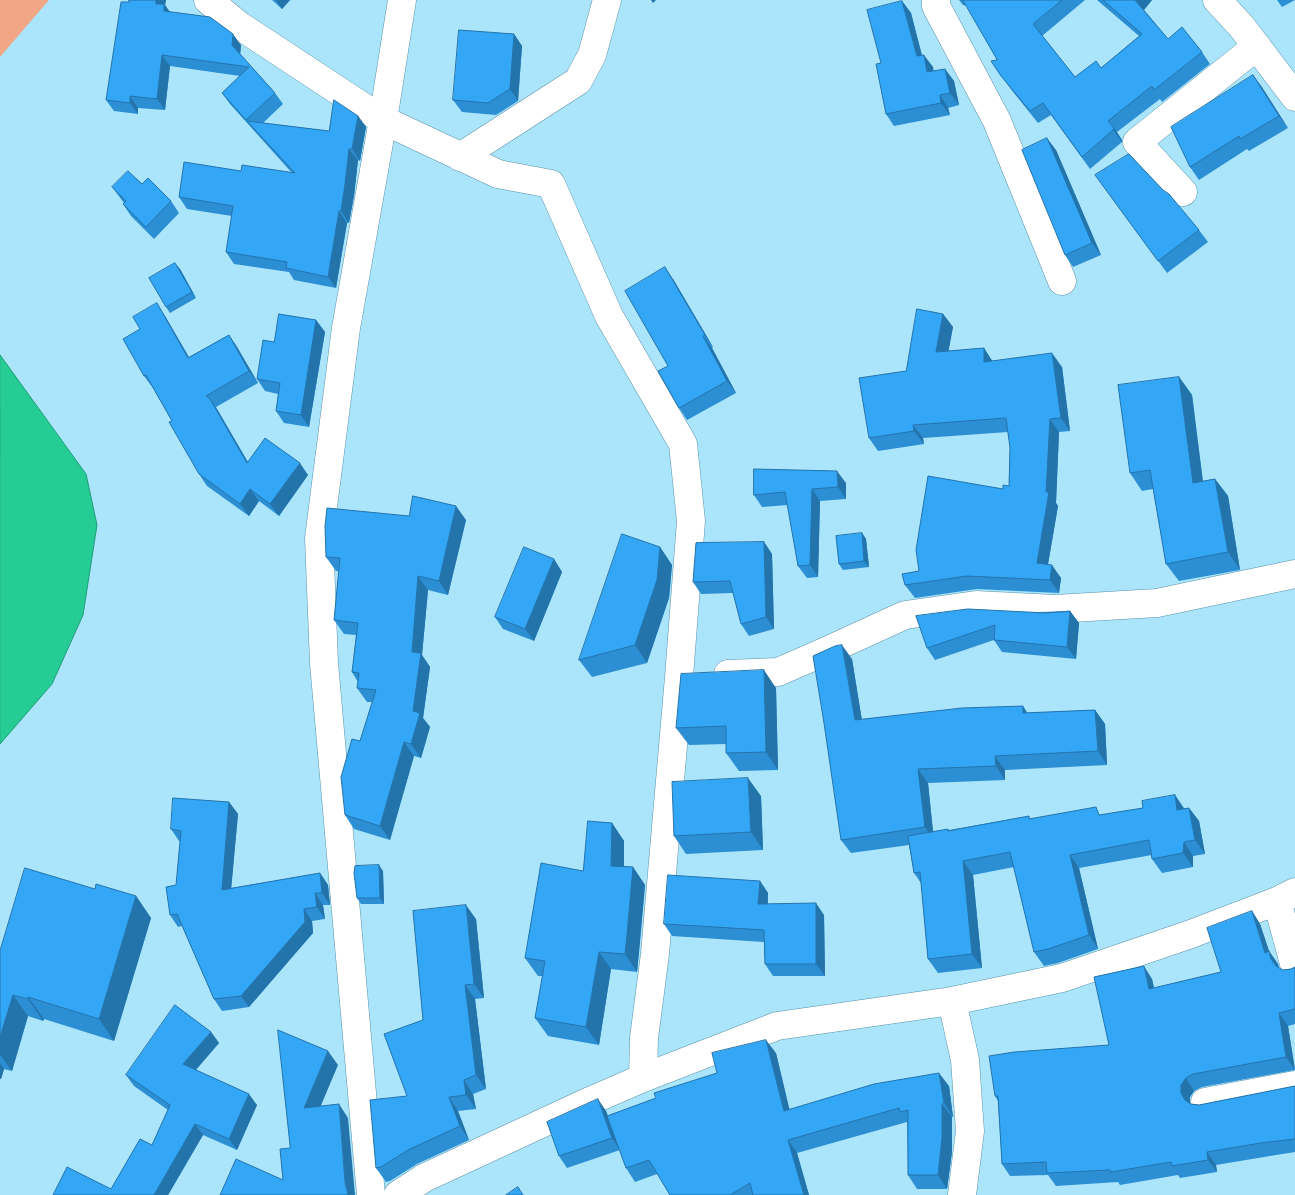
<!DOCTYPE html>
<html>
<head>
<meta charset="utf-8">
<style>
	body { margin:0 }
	canvas { display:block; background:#aae5fc }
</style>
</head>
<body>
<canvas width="1295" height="1195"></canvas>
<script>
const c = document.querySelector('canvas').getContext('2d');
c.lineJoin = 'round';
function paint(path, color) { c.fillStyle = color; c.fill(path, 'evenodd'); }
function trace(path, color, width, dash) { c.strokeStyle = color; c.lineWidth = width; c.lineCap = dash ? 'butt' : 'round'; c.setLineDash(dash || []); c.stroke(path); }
const green = new Path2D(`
	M0,0H49L0,57Z`);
const water = new Path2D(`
	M0,355L86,474L97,525L83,615L52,684L0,744Z`);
const minor = new Path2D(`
	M208,0L240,26L383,120L498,174L551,184L609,316L683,444L691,521L679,677L655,954L644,1038L643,1078
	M936,0V6L997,121L1062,281
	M1217,0L1242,27L1295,97
	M460,157L578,81L592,55L607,0
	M1183,192L1137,142L1257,46
	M728,674L778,672L824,652L905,615L976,605L1055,609L1157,603L1295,574
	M1277,901L1295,967
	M952,1001L965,1060L970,1131L962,1195
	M1205,1102L1295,1085
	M371,1195L324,663L319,538L346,328L383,120L402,0
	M398,1195L424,1178L590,1101L643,1078L777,1026L952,1001L1062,978L1191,934L1277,901L1295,892`);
const wall = new Path2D(`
	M129,0H166L165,5L169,11L241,45L240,54L275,93L283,104L263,123L329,131L358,116L366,127L360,161L358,160L354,196L349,223H347L336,288L294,280L289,272L234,264L226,252L232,216L187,209L179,197L241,171L292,173L230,104L222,93L240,76L170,66L165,110L138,108V114L114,111L106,100Z
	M272,0H290L282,9Z
	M959,0H1085L1042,36L1075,77L1101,68L1139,36L1097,0H1152L1144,10L1168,39L1202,52L1210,64L1162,102L1160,99L1117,132L1122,140V142L1090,169L1051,115L1038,123L1010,88L991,61L997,60L967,6L963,5Z
	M1277,0H1295L1282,7Z
	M902,1L911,13L922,55L933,67V71L945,69L954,81L959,105L948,108L950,115L894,126L886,114L881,63Z
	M514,34L522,46L518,101L496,115L462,112L453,100Z
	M1253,75L1288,128L1249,151L1247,149L1199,180L1190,167Z
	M1056,150L1101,255L1073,267L1065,255Z
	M142,184L171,201L179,213L154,239L131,216L123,204L124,203L112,187Z
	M1104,187L1199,230L1208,242L1167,273Z
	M180,269L196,298L170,313L166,307Z
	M673,279L713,347L712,348L736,393L687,420L679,408L668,366Z
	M943,314L953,327L948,351L984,348L992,361L1062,367L1070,431L1059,432L1056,503L1058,506L1048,564L1061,578L1059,593L977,589L915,598L905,585L1003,489L1009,486L1010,448L1008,432L923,438L924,444L878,451L869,438L906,371Z
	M165,316L189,357L229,335L237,347L258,383L216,407L248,462L308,475L279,516L259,501L249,516L207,486L199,474L172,421L153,388L144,376Z
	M316,320L325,332L309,427L284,423L276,411L278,394L265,391L257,379L274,342Z
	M1179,377L1192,395L1203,481L1215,479L1228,496L1240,570L1179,581L1166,564L1153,489L1142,491L1130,473Z
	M846,483V499L820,501L818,577L807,578L798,566L788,505L762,507L754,495Z
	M466,520L448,595L428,590L422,655L430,667L423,718L430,727L421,758L414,756L390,840L354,829L345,815L360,741L372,702H367L357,688L358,682L352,672L356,635L344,634L334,620L339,571H336L326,557Z
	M862,533L866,539L869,567L843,570L839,564Z
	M764,542L772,554L774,629L749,636L741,624L733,593L701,594L693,582Z
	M660,547L672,565L669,598L647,663L592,677L579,660Z
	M554,559L562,572L534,641L503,629L495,617Z
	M1070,611L1079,623L1076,659L1002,652L994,640L935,660L927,648L916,616Z
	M852,659L862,720L1095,710L1105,724L1107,765L1005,770V780L928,783L933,832L949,830L1029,816L1030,819L1101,815L1143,808L1175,795L1184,808H1189L1199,821L1205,854L1193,856V867L1162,873L1152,859V855L1079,868L1098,949L1058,963L1044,966L1034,952L1014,867L973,875L982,968L938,973L928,959L921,883L914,873L909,845L851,853L841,840Z
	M776,688L778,770L739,771L726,753V744L689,745L676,728Z
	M761,796L763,850L686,854L674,836Z
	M229,802L238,814L231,888L320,873L328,885L330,905H323L325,919L312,921L313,933L249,1007L222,1011L214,999L182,926L178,927L170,915L176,885L180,841H179L171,829Z
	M612,823L624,841V866L633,867L645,885L639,952L637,972L611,969L599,1045L548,1036L535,1018L543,976H538L525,958L583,871Z
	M383,871L384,904H361L357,898Z
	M760,881L768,893V904L824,915L825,976H773L765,964L764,942L672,936L664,924Z
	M95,889L136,896L151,918L114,1041L44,1019L43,1021L28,1016L12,1071L4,1069L1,1079H0V951Z
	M1252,911L1260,924L1269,951L1278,964L1279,968L1283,970L1291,969L1295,967V1024L1288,1026L1295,1070L1202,1087L1194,1091L1190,1097V1103L1191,1104L1199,1105L1295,1086V1152L1270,1156L1216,1165L1217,1172L1180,1178L1178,1175L1120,1185L1118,1182L1056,1186L1048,1175L1010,1176L1002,1164L998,1101L995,1096L1109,1045L1152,979L1154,988L1221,972Z
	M476,919L484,998L475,999L486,1089L473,1094L476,1109L458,1111L469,1140L417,1164L390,1181L386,1182L376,1168L407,1096L423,1020Z
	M211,1032L219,1043L196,1070L257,1105L237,1150L203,1135L168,1195H53L111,1189L152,1145L168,1110L134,1086L126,1075Z
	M776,1053L789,1109L949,1086L953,1117H952V1152L947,1189H917L908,1175L907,1122L797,1153L809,1195H670L657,1174L635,1182L626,1168L620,1150L567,1168L559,1156L606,1111L608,1116Z`);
const shadedWall = new Path2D(`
	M156,0H166L165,5L172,15V22L156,4Z
	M276,0H290L282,9Z
	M651,0H656L653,3Z
	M1135,0H1152L1143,11Z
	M902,1L911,13L925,68L917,56Z
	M233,34L241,45L240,57L232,45Z
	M514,34L522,46L518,101L510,89Z
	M162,55L170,66L165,110L157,99Z
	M924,55L933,67L936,84L927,72Z
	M945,69L954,81L959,105L950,93Z
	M1253,75L1262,87L1288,128L1279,116Z
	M940,95L948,108L950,115L941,103Z
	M130,96L138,108V114L130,103Z
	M358,116L366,127L360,161L352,149Z
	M1114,128L1122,140V142L1113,130Z
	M1047,138L1056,150L1101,255L1092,243Z
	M349,149L358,160L354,196L349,223L341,211Z
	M339,211L347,223L336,288L328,277Z
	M175,263L180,269L196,298L192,292Z
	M665,267L673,279L713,347L705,335Z
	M157,303L165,316L196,370L188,358Z
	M943,314L953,327L946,365L936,352Z
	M316,320L325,332L309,427L301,415Z
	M229,335L237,347L258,383L249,371Z
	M703,336L712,348L736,393L727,381Z
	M984,348L993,362H984Z
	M1052,353L1062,367L1070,431L1061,418Z
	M1179,377L1192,395L1205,500L1193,483Z
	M210,399L218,411L255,475L247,463Z
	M1050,419L1059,432L1056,503L1058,506L1046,576L1037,563L1046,492Z
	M913,425L923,438L924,444L914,431Z
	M300,463L308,475L279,516L270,504Z
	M837,471L846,483V499L838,487Z
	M1215,479L1228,496L1240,570L1228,552Z
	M250,489L259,501L249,516L240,504Z
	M812,489L820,501L818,577L810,565Z
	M456,506L466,520L448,595L439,581Z
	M862,533L866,539L869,567L864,561Z
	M764,542L772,554L774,629L766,617Z
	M660,547L672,565L669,598L647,663L635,645Z
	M554,559L562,572L534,641L525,629Z
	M1052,565L1061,578L1059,593L1050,580Z
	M418,576L428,590L422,655L430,667L423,718L430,727L421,758L411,744L413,711L412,652Z
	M1070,611L1079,623L1076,659L1067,647Z
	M842,645L852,659L864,734L855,720Z
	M764,670L776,688L778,770L766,752Z
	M1023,706L1032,720L1023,713Z
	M1095,710L1105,724L1107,765L1098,751Z
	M404,742L414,756L390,840L380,826Z
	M995,756L1005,770V780L996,766Z
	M918,769L928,783L934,841L925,827Z
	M748,778L761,796L763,850L751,832Z
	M1175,795L1184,809L1177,810Z
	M229,802L238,814L230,902L222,890Z
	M1189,808L1199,821L1205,854L1195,840Z
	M612,823L624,841V883L611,866Z
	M1184,842L1193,856V867L1183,853Z
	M1070,855L1079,868L1098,949L1089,935Z
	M963,861L973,875L982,968L972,954Z
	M379,865L383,871L384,904L380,898Z
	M633,867L645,885L639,952L637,972L625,954Z
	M320,873L328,885L330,905L322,893Z
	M760,881L768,893L767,916L758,904Z
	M315,893L323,905L325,919L317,907Z
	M136,896L151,918L114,1041L99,1019Z
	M816,903L824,915L825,976L816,964Z
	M466,905L476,919L484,998L474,984Z
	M304,909L312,921L313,933L249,1007L241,996Z
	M1252,911L1260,924L1270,954L1269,951L1278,964L1280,972L1265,953Z
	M599,952L611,969L599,1045L586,1027Z
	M1144,966L1152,979L1157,1002L1149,989Z
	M465,985L475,999L486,1089L476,1075Z
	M13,995L28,1016L12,1071L0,1055V1037Z
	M28,997L44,1019L43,1021L28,999Z
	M1279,1013L1288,1026L1295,1070L1286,1057Z
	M211,1032L219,1043L191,1075L183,1064Z
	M766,1040L776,1053L793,1124L784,1111Z
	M328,1051L338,1065L314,1122L304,1108Z
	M0,1063L4,1069L1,1079L0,1078Z
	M939,1073L949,1086L953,1117L944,1103Z
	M1186,1078L1194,1091L1190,1097V1105L1185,1100L1181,1093V1085Z
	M464,1080L473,1094L476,1109L466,1095Z
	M249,1094L257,1105L237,1150L229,1139Z
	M449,1097L458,1111L469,1140L460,1126Z
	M598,1099L606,1111L620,1150L612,1138Z
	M339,1104L348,1118L355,1195H348L345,1182Z
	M942,1104L952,1117V1152L947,1189L938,1175Z
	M195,1124L203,1135L168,1195H154Z
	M788,1140L797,1153L809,1195H804Z
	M1207,1152L1216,1165L1217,1172L1208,1160Z`);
const building = new Path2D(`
	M129,0H156V4H164V11L210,17L233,34L232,45L275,93L246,120L222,93L249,67L162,55L157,99L130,96V103L106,100L121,2H129Z
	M963,0H1062L1033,24L1075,77L1096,61L1101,68L1142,34L1103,0H1135L1168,39L1182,27L1202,52L1154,90L1152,86L1108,121L1114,128L1113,130L1082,157L1043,103L1030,111L1001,76L991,61L997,60Z
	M902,1L917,56L924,55L927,72L945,69L950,93L940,95L941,103L886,114L876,64L881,63L867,10Z
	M459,30L514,34L510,89L488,103L453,100Z
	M1253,75L1279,116L1240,139L1239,136L1190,167L1171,127Z
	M334,100L358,116L352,149H349L345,184L341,211H339L328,277L286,268L287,262L226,252L233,206L179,197L184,162L241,171L242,165L295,173L247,121L329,131Z
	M1047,138L1092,243L1065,255L1022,150Z
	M1129,154L1163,190L1169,194L1199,230L1158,261L1095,175Z
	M128,171L142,184L148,178L171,201L146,227L123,204L126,201L112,187Z
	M175,263L192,292L166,307L149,278Z
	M665,267L705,335L703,336L727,381L679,408L658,371L668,366L625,291Z
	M157,303L188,358L229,335L249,371L206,396L210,399L247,463L265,438L300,463L270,504L250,489L240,504L199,474L169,422L172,421L146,375L144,376L123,339L140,329L133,317Z
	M917,309L943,314L936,352L984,348V362L1052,353L1061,418L1050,419L1046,492H1049L1037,563L1052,565L1050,580L967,576L905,585L902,574L919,571L916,550L928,476L1003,489V485L1009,486L1010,448L1006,418L913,425L914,431L869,438L859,378L906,371Z
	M279,314L316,320L301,415L276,411L280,383L257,379L263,340L274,342Z
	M1179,377L1193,483L1215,479L1228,552L1166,564L1150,470L1130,473L1118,385Z
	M754,469L837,471L838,487L812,489L810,565L798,566L785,492L754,495Z
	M413,496L456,506L439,581L418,576L412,652L421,653L413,711L420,713L411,744L404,742L380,826L345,815L341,777L352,739L360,741L376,690L357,688L359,673L352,672L358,623L334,620L340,558L326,557L325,526L327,508L409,516Z
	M862,533L864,561L839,564L836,536Z
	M622,534L660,547L657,580L635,645L579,660Z
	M764,542L766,617L741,624L730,581L693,582L696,543Z
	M524,547L554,559L525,629L495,617Z
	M968,609L1046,613L1070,611L1067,647L994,640L995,625L927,648L916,616Z
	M842,645L855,720L962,708L1023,706V713L1095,710L1098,751L995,756L996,766L918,769L925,827L841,840L824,723L813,656L835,646Z
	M764,670L766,752L726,753V726L676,728L681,674Z
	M748,778L751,832L674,836L672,782Z
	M1175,795L1177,810L1189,808L1195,840L1184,842L1183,853L1152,859L1149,840L1070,855L1089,935L1048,949L1034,952L1010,852L963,861L972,954L928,959L920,872L914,873L908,836L948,829V831L1029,816V819L1096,807L1099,815L1143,808L1142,801Z
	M173,798L229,802L222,890L320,873L322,893H315L317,907L304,909L305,922L241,996L214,999L177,914L170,915L166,887L176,885L181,831L171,829Z
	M588,821L612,823L611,866L633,867L627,935L625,954L599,952L586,1027L535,1018L545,961L525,958L541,863L583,871Z
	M379,865L380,898H357L354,873L355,866Z
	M25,868L95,889L96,884L136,896L99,1019L28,997V999L13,995L0,1037V951Z
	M668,875L760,881L758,904L816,903V964H765L764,930L664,924Z
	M466,905L474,984L465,985L476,1075L464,1080L466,1095L449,1097L460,1126L408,1150L381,1167L376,1168L370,1100L407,1096L384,1034L423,1020L413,911Z
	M1252,911L1265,953L1269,951L1271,959L1276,966L1283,970L1291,969L1295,967V1009L1279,1013L1286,1057L1193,1074L1186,1078L1181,1085V1093L1185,1100L1191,1104L1199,1105L1295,1086V1139L1261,1143L1207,1152L1208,1160L1172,1166L1171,1162L1111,1172L1110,1170L1047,1173L1046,1162L1002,1164L998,1096H995L989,1056L1014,1052L1109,1045L1094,977L1144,966L1149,989L1221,972L1207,928Z
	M175,1005L211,1032L183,1064L249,1094L229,1139L195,1124L154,1195H53L67,1167L111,1189L140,1139L152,1145L170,1105L126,1075Z
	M278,1030L328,1051L304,1108L339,1104L345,1182L348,1195H220L236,1159L283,1180L280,1149L290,1148Z
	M766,1040L784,1111L874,1084L939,1073L944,1103L942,1104V1138L938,1175H908V1110L900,1112L899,1108L788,1140L804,1195H753L750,1183L730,1195H670L649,1160L626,1168L607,1116L656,1098L654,1093L717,1073L712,1053Z
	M598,1099L612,1138L559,1156L547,1122Z
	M518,1187L523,1195H506Z`);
paint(green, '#f1a685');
paint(water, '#25cd95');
trace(water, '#209c78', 1);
trace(minor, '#5a92a8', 29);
trace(minor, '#fff', 28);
paint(wall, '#2c8fd4');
paint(shadedWall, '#2474ac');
paint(building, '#33a6f6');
trace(building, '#2474ac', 1);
</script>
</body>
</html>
